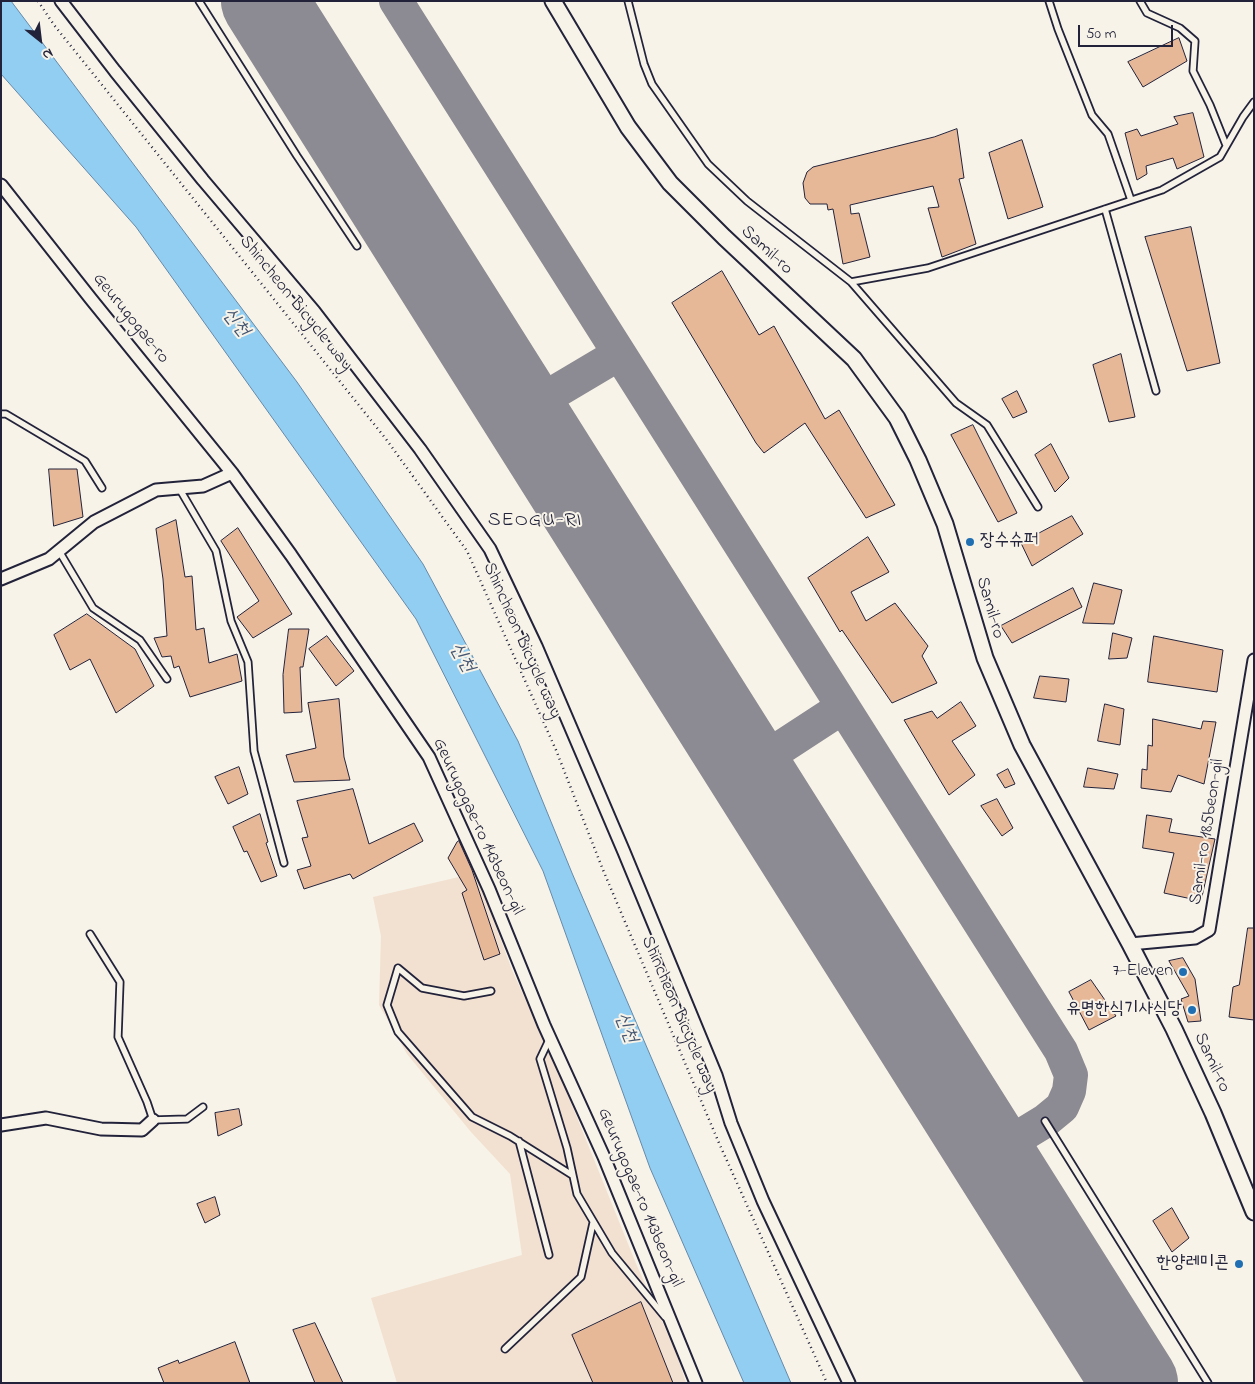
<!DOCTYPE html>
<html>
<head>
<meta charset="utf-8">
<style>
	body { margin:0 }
	#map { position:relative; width:1255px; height:1384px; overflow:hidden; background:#f7f3e8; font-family:"Indie Flower",sans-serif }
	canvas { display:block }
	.frame { position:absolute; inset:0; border:2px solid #22223b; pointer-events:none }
	.north { position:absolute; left:15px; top:15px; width:50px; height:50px; -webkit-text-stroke:4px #f7f3e8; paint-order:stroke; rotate:151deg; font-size:14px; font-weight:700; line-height:20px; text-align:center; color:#22223b }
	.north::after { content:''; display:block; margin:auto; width:18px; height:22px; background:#22223b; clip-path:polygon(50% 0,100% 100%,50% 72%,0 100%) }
	.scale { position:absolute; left:1078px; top:25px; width:95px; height:22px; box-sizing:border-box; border:2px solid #22223b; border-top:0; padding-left:6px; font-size:15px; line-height:18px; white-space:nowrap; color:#22223b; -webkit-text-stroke:4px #f7f3e8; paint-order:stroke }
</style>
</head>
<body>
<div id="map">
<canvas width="1255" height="1384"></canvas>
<div class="frame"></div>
<div class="north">N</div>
<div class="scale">50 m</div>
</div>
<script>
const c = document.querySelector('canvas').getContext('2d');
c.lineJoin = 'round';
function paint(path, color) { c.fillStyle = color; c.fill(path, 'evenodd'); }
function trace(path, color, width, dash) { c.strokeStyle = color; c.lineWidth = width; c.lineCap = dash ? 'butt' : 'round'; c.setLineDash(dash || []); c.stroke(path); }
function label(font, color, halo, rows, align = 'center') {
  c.font = font + ' "Indie Flower","Poor Story",sans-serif'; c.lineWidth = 4; c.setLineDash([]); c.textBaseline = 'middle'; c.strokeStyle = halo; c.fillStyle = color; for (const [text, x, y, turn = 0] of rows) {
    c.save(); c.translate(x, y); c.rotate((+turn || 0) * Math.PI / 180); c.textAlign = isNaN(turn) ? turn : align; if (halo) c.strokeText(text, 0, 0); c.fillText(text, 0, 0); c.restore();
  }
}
const built = new Path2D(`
	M476,873L512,970L561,1078L637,1266L676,1352L686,1383H397L371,1298L522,1255L510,1174L471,1132L407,1054L379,1005L381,936L373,897Z`);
const water = new Path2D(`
	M1,1H11L297,382L423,564L518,741L572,873L791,1383H744L650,1168L543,871L416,619L136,227L1,74Z`);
const taxiway = new Path2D(`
	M396,1L1061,1051L1071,1075L1069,1091L1062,1107L1045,1121L991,1154
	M523,411L619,354
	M748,769L843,707`);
const runway = new Path2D(`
	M264,1L1135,1383`);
const building = new Path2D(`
	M1179,38L1187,61L1143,87L1128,62Z
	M1193,113L1204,157L1177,169L1173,158L1146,166L1147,174L1137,180L1125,133L1137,129L1141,136L1178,124L1174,117Z
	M957,129L964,178L959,179L976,244L942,257L928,208L939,207L933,186L850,205L851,214L859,213L870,257L843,264L833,209L828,210L827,204H810L805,198L803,183L807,172L813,167L934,137Z
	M1022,140L1043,207L1008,219L989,153Z
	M1191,227L1220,363L1187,371L1145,237Z
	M722,271L759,335L774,326L825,419L839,410L895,505L866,518L805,423L764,453L756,443L672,303Z
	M1121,354L1135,417L1109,422L1093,365Z
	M1017,391L1027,412L1013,418L1002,399Z
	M973,425L1017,513L998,522L951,435Z
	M1051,444L1069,478L1055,492L1035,455Z
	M49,469H77L83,517L54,526Z
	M1072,516L1083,534L1032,566L1021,543Z
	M176,520L185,577L192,576L196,630L204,628L209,663L237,654L242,681L190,697L179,666L174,668L171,656L162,657L154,638L167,636L163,579L156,529Z
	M238,528L292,614L253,638L237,617L259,601L221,541Z
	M868,537L889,572L851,592L866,621L895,603L928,646L922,656L937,683L892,703L842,630L840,632L808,578Z
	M1094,583L1122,590L1114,624L1083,623Z
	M1073,588L1082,607L1012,643L1001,626Z
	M87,614L135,649L154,686L116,713L90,659L70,670L54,635Z
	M289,629H309L303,667H300L302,712L284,713L283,675Z
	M1113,633L1132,638L1127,658L1109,659Z
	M327,636L354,671L336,686L309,649Z
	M1154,636L1223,650L1217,692L1148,682Z
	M1040,676L1069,679L1066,702L1034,698Z
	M339,699L344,757L350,780L294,782L286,755L316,748L308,703Z
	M961,702L976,726L952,741L975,775L949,795L904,720L932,711L937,718Z
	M1105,704L1124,709L1120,745L1098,741Z
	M1153,719L1201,729L1203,721L1216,722L1204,784L1178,775L1171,792L1141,788L1142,769L1147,770L1148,745L1152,746Z
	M239,767L248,794L228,804L215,777Z
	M1088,768L1118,774L1114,789L1084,787Z
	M1008,769L1015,784L1005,788L997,775Z
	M353,789L369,844L414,823L423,841L353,879L350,874L304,889L297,870L311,866L302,838L308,837L297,801Z
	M997,799L1013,828L1002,836L981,806Z
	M260,814L268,842L266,843L277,876L261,882L247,851L244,852L233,827Z
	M1147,815L1172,819L1169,832L1215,839L1201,901L1164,893L1174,853L1143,848Z
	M459,841L472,870L500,954L484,960L462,893L467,890L448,858L457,842Z
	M1248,928H1254V1020L1229,1017L1233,987L1239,985Z
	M1183,958L1195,979L1201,1021L1188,1022L1181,999L1189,996L1169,961Z
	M1091,980L1116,1016L1089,1030L1069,992Z
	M239,1109L242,1125L218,1136L215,1113Z
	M215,1197L220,1215L205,1223L197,1204Z
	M1172,1208L1189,1238L1172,1252L1153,1221Z
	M641,1302L673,1383H593L572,1335Z
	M315,1323L343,1383H315L293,1330Z
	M235,1342L250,1383H164L158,1368L178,1360L179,1363Z`);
const path = new Path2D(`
	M38,1L54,25L386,439L467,551L556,750L603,870L719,1143L827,1383`);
const lane = new Path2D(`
	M199,1L297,156L357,246
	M628,1L644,64L652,84L708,164L747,201L851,282L928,268L1162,190L1220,157L1243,117L1254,102
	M1049,1L1058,29L1092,115L1108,134L1131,200
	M1140,1L1147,13L1180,28L1195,41L1193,71L1210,105L1226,145
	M1105,209L1156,391
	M851,282L956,403L987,425L1038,507
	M1,414H6L85,461L102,488
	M179,488L216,551L231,621L248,662L254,751L284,863
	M59,551L93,608L140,640L167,679
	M90,934L120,982L118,1037L147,1102L153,1120L187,1119L203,1107
	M491,991L464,996L422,988L398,968L387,1005L398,1032L472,1117L510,1136L572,1175
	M549,1040L540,1059L567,1148L577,1194L612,1253L665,1317
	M1045,1121L1208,1383
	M519,1141L549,1255
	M505,1349L581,1277L593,1223`);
const street = new Path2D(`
	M61,1L115,71L203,180L314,311L420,449L490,549L536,646L624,852L716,1075L731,1123L763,1201L849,1383
	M1,185L91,299L232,473L291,555L429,757L489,889L544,1025L604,1157L696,1383
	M1,579L49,559L94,522L156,490L203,486L232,473
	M1130,944L1195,938L1209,930L1254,660
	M1,1125L46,1118L101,1129L142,1130L153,1120`);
const secondary = new Path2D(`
	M553,1L628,127L670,183L724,237L854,359L897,418L918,460L945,524L985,658L1022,745L1130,944L1174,1029L1213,1113L1254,1212`);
const markers = [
	[970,542,5,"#1f6fb2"],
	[1183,972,5,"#1f6fb2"],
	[1192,1010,5,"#1f6fb2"],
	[1239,1264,5,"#1f6fb2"]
];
const streetNames = [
	["Samil-ro",766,251,43],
	["Shincheon Bicycle way",295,304,51],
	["Geurugogae-ro",130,319,51],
	["Samil-ro",989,608,74],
	["Shincheon Bicycle way",521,641,66],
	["Geurugogae-ro 143beon-gil",477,827,65],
	["Samil-ro 185beon-gil",1208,832,-81],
	["Shincheon Bicycle way",678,1015,67],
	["Samil-ro",1211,1063,65],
	["Geurugogae-ro 143beon-gil",639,1198,67]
];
const poiNames = [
	["장수슈퍼",980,542,"left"],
	["7-Eleven",1173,972],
	["유명한식기사식당",1182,1010],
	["한양레미콘",1229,1264]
];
const waterNames = [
	["신천",235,323,52],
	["신천",461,658,61],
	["신천",625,1028,68]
];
const quarterNames = [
	["SEOGU-RI",535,522]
];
paint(built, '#f2e1d0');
paint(water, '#92cef2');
trace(water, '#6589a9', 1);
trace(taxiway, '#8c8a92', 34);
trace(runway, '#8c8a92', 86);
paint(building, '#e7b898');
trace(building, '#22223b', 1);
trace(lane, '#22223b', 9);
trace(street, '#22223b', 15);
trace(secondary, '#22223b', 19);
trace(path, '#22223b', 2.5, [1, 4]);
trace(lane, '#f7f3e8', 5.5);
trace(street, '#f7f3e8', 11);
trace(secondary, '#f7f3e8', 15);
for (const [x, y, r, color] of markers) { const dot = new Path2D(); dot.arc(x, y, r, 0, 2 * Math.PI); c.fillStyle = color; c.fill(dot); trace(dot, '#f7f3e8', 2); }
label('18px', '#22223b', '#f7f3e8', streetNames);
label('18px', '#22223b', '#f7f3e8', poiNames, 'right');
label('italic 19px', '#445672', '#f7f3e8', waterNames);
c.letterSpacing = '1px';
label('20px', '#22223b', '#f7f3e8', quarterNames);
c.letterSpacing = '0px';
</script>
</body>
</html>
